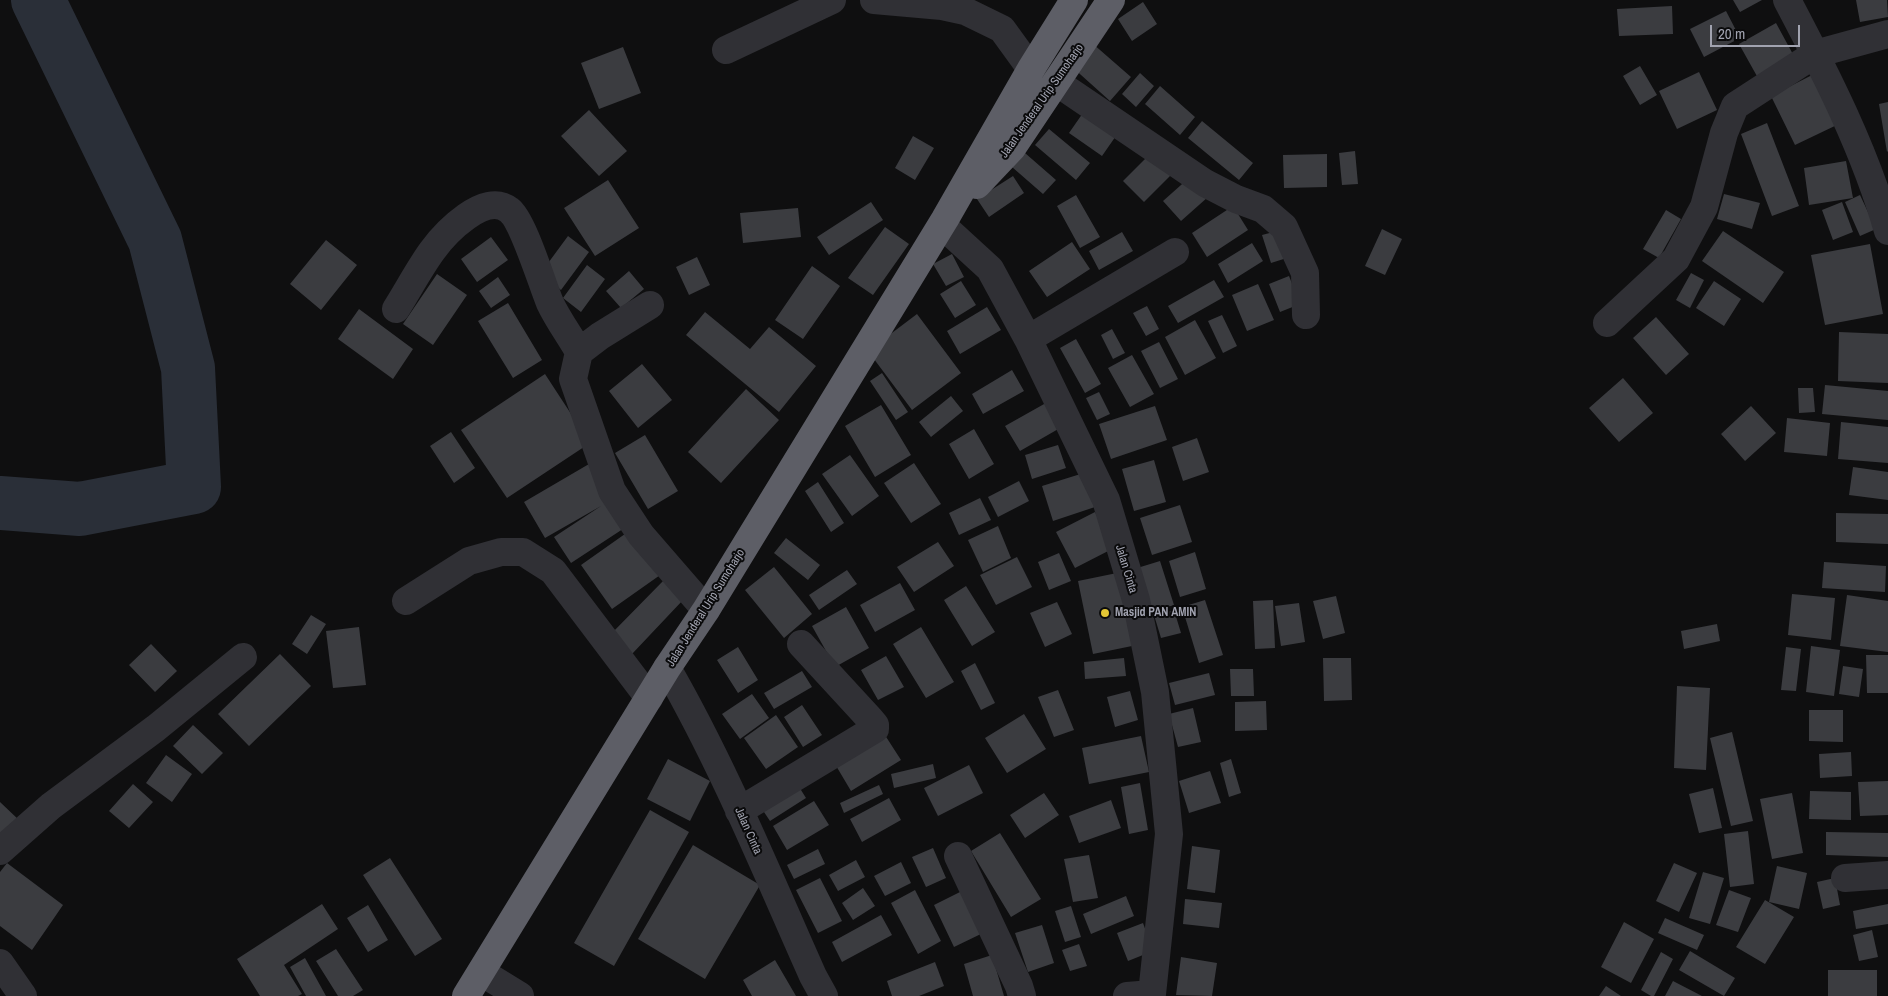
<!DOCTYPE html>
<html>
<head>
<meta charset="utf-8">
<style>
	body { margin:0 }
	#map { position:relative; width:1888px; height:996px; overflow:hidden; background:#0f0f10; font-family:"Archivo Narrow",sans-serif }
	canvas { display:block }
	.scale { position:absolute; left:1710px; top:25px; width:90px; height:22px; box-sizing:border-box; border:2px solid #a1a3b0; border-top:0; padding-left:6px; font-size:15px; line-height:18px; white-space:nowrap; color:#a1a3b0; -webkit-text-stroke:4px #0a0a0b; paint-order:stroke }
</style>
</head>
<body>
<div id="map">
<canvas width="1888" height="996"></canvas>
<div class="scale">20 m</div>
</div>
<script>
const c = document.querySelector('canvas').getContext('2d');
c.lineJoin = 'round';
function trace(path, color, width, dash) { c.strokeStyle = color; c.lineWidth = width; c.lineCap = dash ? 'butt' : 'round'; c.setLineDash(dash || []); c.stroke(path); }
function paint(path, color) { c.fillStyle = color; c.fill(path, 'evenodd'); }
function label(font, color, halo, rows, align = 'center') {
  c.font = font + ' "Archivo Narrow",sans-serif'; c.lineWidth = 4; c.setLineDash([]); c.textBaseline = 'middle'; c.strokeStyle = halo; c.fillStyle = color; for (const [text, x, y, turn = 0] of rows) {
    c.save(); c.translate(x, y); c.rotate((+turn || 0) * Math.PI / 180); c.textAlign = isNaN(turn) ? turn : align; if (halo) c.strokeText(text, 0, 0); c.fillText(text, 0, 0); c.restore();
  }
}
const river = new Path2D(`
	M0,503L80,509L194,487L188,368L155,240L38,0`);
const building = new Path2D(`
	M1733,0H1762L1740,12Z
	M1856,0H1887L1888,17L1860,22Z
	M1143,2L1157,24L1132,41L1118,19Z
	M1672,6L1673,34L1619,36L1617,9Z
	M1726,11L1740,38L1704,57L1690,29Z
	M1776,23L1795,58L1758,78L1739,44Z
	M1092,43L1131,77L1110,101L1071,66Z
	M623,47L641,93L599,109L581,63Z
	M1640,66L1657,95L1640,105L1623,76Z
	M1699,72L1717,110L1677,129L1659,91Z
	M1140,73L1154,86L1136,107L1122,94Z
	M1816,73L1841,123L1795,145L1771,96Z
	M1160,86L1195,117L1180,135L1145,104Z
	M1888,102V151L1887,152L1879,104Z
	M589,110L627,151L599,176L561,136Z
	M1085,110L1118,133L1102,156L1069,133Z
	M1202,121L1253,163L1239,180L1188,138Z
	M1767,123L1799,206L1772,216L1741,134Z
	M1049,129L1090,163L1076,180L1035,145Z
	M913,136L934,148L915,180L895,168Z
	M1153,151L1174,172L1144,202L1123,181Z
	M1355,151L1358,184L1342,185L1339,153Z
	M1025,153L1056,180L1043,194L1012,167Z
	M1327,154V187L1284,188L1283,155Z
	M1846,161L1853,198L1809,205L1804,168Z
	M1013,176L1024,193L989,217L977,199Z
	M1190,177L1208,197L1181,221L1163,201Z
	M608,180L639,228L595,256L564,208Z
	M1724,194L1760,203L1752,229L1717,219Z
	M1076,195L1100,237L1080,248L1057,206Z
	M1860,195L1876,229L1860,236L1845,202Z
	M871,202L883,220L829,255L817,237Z
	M1842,202L1853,232L1833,240L1822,210Z
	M1233,206L1248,230L1207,257L1192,233Z
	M798,208L801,237L743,243L740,213Z
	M1666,210L1681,219L1659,258L1643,249Z
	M885,227L909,244L873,295L848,278Z
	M1382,229L1402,239L1385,275L1365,266Z
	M1281,230L1290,257L1271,263L1262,235Z
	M1723,231L1784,272L1763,303L1702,261Z
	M1122,232L1133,251L1099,270L1089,251Z
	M568,236L589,252L561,290L540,274Z
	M491,237L508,260L477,282L461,259Z
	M326,240L357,265L321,310L290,284Z
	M1072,242L1090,269L1047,297L1029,271Z
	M1252,243L1263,261L1228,283L1218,264Z
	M1870,244L1883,314L1825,325L1811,255Z
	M952,254L964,277L946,286L933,264Z
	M697,257L710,285L689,295L676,267Z
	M587,265L605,279L581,312L563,298Z
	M812,266L840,286L803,339L775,320Z
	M629,271L644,289L621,308L606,291Z
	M1691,273L1704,280L1690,308L1676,300Z
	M437,274L467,295L433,345L403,324Z
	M1289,276L1300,304L1280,312L1269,284Z
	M498,277L510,295L491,308L479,291Z
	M1214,280L1224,297L1178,323L1168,306Z
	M961,281L976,305L955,318L940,294Z
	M1714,281L1741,299L1724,326L1696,308Z
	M1258,284L1274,320L1247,331L1232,295Z
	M508,303L542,360L513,378L478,321Z
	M1147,306L1159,329L1146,336L1133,313Z
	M987,307L1001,330L960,354L947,331Z
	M359,309L413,349L393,379L338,339Z
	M705,312L750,349L769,327L816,366L779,412L686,335Z
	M917,314L961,373L912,410L868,351Z
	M1222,315L1237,346L1223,353L1208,321Z
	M1656,317L1689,354L1666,375L1633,338Z
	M1195,320L1216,358L1185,375L1165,337Z
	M1112,329L1125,353L1113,359L1101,335Z
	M1839,332L1888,334V383L1838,381Z
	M1076,339L1101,384L1085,393L1060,348Z
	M1159,342L1178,379L1160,388L1141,351Z
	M1132,355L1154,394L1130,407L1108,368Z
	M642,364L672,400L638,428L609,391Z
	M1012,370L1024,391L983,414L972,394Z
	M882,373L908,412L896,420L870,381Z
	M545,374L590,443L507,498L461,430Z
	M1623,378L1653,413L1619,442L1589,408Z
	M1825,385L1888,391V420L1822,414Z
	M1798,388H1813L1815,412L1799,413Z
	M746,389L779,420L721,483L688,452Z
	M1099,392L1110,414L1097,420L1086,398Z
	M951,396L963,411L931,437L919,422Z
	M1053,399L1067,424L1020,451L1005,426Z
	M881,405L911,455L875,477L845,426Z
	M1155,406L1167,440L1111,459L1099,424Z
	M1751,406L1776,433L1745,461L1721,434Z
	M1787,418L1830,423L1827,456L1784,452Z
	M1841,422L1888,427V463L1838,459Z
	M974,429L994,464L969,479L949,444Z
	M451,432L475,468L454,483L430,446Z
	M645,435L678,491L648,509L615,453Z
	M1197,438L1209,472L1183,481L1172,447Z
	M1058,445L1066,468L1032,479L1025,455Z
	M850,455L879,496L852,516L822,474Z
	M1154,460L1166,502L1134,511L1122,469Z
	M914,463L941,504L911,523L884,483Z
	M589,464L629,525L571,563L554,537L601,506L545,538L524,502Z
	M1853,467L1888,472V500L1849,495Z
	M1087,472L1098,506L1053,521L1042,486Z
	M1019,481L1029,501L998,517L988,497Z
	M818,482L844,523L831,532L805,491Z
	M980,498L991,520L959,535L949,513Z
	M1180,505L1192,542L1152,555L1140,518Z
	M1095,512L1114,548L1075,568L1056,532Z
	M1836,513L1888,514V544L1836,542Z
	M998,526L1011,558L983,572L968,540Z
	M632,529L663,573L612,609L581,565Z
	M786,538L820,565L808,580L774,553Z
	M938,542L954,566L914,592L897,567Z
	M1195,552L1206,589L1180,597L1169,561Z
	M1059,553L1071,581L1049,590L1038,562Z
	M1017,557L1032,587L996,605L980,575Z
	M1160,561L1174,605L1148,613L1134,569Z
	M1824,562L1886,566L1885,592L1822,588Z
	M774,567L812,614L784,638L745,590Z
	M847,570L857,584L819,610L809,595Z
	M1117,573L1132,646L1093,654L1078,581Z
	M663,581L683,600L632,654L611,634Z
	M900,583L915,610L875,632L860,605Z
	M966,586L995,632L972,646L944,600Z
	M1792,594L1835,598L1831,640L1788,635Z
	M1847,595L1888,601V652L1840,646Z
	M1336,596L1345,633L1323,639L1313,601Z
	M1205,600L1223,655L1199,663L1182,607Z
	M1273,600L1275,648L1255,649L1253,601Z
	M1057,602L1072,634L1045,647L1030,613Z
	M1299,603L1305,642L1281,646L1275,606Z
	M846,607L869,648L835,667L812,626Z
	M1174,610L1181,633L1161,638L1154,615Z
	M311,615L326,624L307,654L292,644Z
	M1717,624L1720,641L1684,649L1681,631Z
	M359,627L366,685L333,688L326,631Z
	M921,627L954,682L926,698L893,644Z
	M151,644L177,671L155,692L129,665Z
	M1811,646L1840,650L1834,696L1806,692Z
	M738,647L758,680L738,693L717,660Z
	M1786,647L1801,649L1796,691L1781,690Z
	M280,654L311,686L249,746L218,714Z
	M1866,655H1888V693H1867Z
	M886,656L904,687L878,700L861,670Z
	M1124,658L1126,676L1085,679L1084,662Z
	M1323,658H1351L1352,700L1324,701Z
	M975,663L995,703L981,710L961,671Z
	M1843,666L1863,669L1859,697L1839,694Z
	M1230,669H1253L1254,696H1231Z
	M802,671L812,687L774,709L764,693Z
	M1209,673L1215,695L1175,705L1169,683Z
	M1677,686L1710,688L1706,770L1674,768Z
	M1058,690L1074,730L1054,737L1038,697Z
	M1130,691L1138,720L1115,727L1107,697Z
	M752,694L769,718L740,739L722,714Z
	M1266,701L1267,730L1235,731V702Z
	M802,705L822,735L803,747L784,717Z
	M1193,708L1201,742L1178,747L1169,714Z
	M1809,710H1843V742L1809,741Z
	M1024,714L1046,749L1007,773L985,738Z
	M776,715L798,747L766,769L744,738Z
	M193,725L223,753L202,774L173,746Z
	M881,729L901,760L851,791L832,759Z
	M1732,732L1753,821L1731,826L1710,738Z
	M1141,736L1149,772L1089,784L1082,748Z
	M1851,752L1852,776L1820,778L1819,754Z
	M166,755L192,774L172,802L146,783Z
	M668,759L710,781L690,821L647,799Z
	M1231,759L1241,793L1229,797L1220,763Z
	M933,764L936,778L894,788L891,774Z
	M969,765L983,793L938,816L924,788Z
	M1210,771L1221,803L1189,813L1179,781Z
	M1888,781V815L1860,816L1858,782Z
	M796,782L806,798L770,821L760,806Z
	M1140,783L1148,830L1129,834L1121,787Z
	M133,784L153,802L129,828L109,811Z
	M879,785L883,794L844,813L840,803Z
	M1713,788L1722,828L1699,833L1689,794Z
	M1810,791L1851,792V820L1809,819Z
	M1044,793L1059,815L1025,838L1010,815Z
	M1792,793L1803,853L1772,859L1760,799Z
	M889,798L901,820L862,842L850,819Z
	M1111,800L1121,828L1079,843L1069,816Z
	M814,801L829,825L787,850L773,826Z
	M0,802L20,821L0,842Z
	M650,810L689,832L614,966L574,943Z
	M1748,831L1754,884L1730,887L1724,834Z
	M1826,832L1888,833V857L1826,855Z
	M1000,833L1041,899L1011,917L971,851Z
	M693,845L760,885L705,979L638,939Z
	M1192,846L1220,850L1215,893L1187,889Z
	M933,848L946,878L926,887L912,857Z
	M818,849L825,864L794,879L787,865Z
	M1089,855L1098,898L1073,902L1064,859Z
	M390,858L442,939L415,956L363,875Z
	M856,860L865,877L838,891L829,875Z
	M901,862L911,883L885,896L874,876Z
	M7,863L63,905L32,950L0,926V872Z
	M1674,863L1697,873L1679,912L1656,901Z
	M1777,866L1807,873L1799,909L1769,902Z
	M1703,872L1724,878L1710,924L1689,918Z
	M820,878L842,921L818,933L796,890Z
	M1835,878L1840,905L1823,909L1817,882Z
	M863,888L875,906L853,920L842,903Z
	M915,890L941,941L918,954L891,903Z
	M964,890L985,932L954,947L934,905Z
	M1729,890L1751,898L1738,932L1716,925Z
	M1126,896L1134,916L1091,934L1083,914Z
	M1185,899L1222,903L1219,928L1183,924Z
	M1765,900L1794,917L1765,964L1736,947Z
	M322,904L338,929L284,965L302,994L298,996H260L237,959Z
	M1888,904V924L1856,929L1853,911Z
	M368,905L388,940L368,952L347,918Z
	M1071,906L1081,937L1065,942L1055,911Z
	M881,915L892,935L842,962L832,942Z
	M1665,918L1704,935L1697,950L1658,933Z
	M1624,922L1654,939L1631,983L1601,967Z
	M1143,923L1153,951L1128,961L1117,933Z
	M1042,925L1054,963L1028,972L1015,933Z
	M1872,930L1878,957L1859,961L1853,935Z
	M1079,944L1087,966L1070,971L1062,950Z
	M336,949L363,990L353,996H338L316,961Z
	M1690,951L1735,978L1724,996L1679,970Z
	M1661,952L1673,959L1654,996H1651L1641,990Z
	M992,955L1004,996H973L964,964Z
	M1181,957L1217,963L1212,996L1176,995Z
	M305,958L326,996H306L290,967Z
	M775,960L796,996H752L743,980Z
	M935,962L944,986L919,996H892L887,981Z
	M1828,970H1877V996H1828Z
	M1673,981L1702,996H1665Z
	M1606,986L1621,996H1599Z`);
const minor = new Path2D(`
	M874,0L942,6L965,11L1002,29L1031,69
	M1787,0C1826,74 1865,150 1888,231
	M726,50L832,0
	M1056,82L1205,183L1236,199L1263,209L1284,227L1305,273L1306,315
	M942,225L990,269L1028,339L1106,500L1136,600L1155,692L1169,834L1152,994L1127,996
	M650,305L600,336L579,352L573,379L612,491L641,535L706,610
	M396,309C408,290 419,269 432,251C445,233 485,191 509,210C523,220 542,284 550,303C558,320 570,336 579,352
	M1607,323L1676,259L1704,207L1724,133L1735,106L1815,54L1888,34
	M1028,339L1175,252
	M406,601L469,561L501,552H523L553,571L649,698
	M667,668C724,767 767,873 813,976L824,996
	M739,811L875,729V725L870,719L801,644
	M0,851L51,806L156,728L243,657
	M958,856L1019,986L1022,996
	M1845,878L1888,875
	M0,963L23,996
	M481,972L520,996`);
const highway = new Path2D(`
	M977,185L1012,148L1111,0
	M466,996L667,668L706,610L945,219L1031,69L1074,0`);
const markers = [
	[1105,613,5,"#e3c635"]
];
const streetNames = [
	["Jalan Jenderal Urip Sumoharjo",1042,101,-55],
	["Jalan Cinta",1126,569,73],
	["Jalan Jenderal Urip Sumoharjo",706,608,-58],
	["Jalan Cinta",748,831,66]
];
const poiNames = [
	["Masjid PAN AMIN",1115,613]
];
trace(river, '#2a2f38', 54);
paint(building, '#3b3c40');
trace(minor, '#303035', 28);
trace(highway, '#5d5e66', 28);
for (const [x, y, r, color] of markers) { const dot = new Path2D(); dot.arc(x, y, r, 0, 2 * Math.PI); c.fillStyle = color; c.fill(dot); trace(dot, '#0a0a0b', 2); }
label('12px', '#a1a3b0', '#0a0a0b', streetNames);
label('bold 12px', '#a1a3b0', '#0a0a0b', poiNames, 'left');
</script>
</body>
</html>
